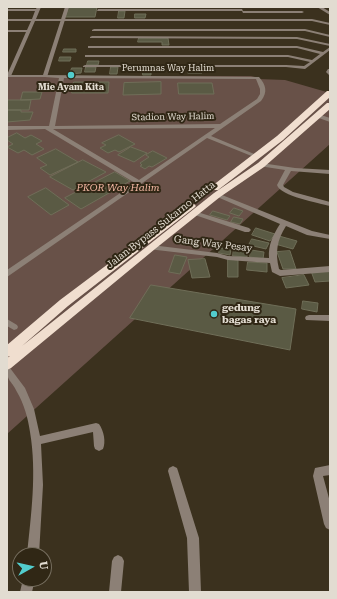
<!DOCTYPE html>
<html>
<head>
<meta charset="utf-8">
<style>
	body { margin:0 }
	#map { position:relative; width:337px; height:599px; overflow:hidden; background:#3b311e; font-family:"Roboto Serif",serif }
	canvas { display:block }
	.frame { position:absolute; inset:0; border:8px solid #e2dcd1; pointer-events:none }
	.north { position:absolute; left:12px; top:547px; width:40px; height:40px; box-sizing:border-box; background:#302715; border:1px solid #776f60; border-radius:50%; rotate:82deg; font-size:11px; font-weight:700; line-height:16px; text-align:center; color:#e2dcd1 }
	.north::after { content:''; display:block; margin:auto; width:14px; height:18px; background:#52cdcd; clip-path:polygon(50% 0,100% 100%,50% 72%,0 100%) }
</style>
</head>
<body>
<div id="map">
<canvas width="337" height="599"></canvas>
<div class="frame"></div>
<div class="north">U</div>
</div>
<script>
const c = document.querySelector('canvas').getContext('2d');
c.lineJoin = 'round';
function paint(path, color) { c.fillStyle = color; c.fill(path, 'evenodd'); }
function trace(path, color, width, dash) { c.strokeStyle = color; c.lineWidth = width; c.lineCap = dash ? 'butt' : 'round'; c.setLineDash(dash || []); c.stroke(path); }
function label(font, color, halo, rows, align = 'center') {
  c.font = font + ' "Roboto Serif",serif'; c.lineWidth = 4; c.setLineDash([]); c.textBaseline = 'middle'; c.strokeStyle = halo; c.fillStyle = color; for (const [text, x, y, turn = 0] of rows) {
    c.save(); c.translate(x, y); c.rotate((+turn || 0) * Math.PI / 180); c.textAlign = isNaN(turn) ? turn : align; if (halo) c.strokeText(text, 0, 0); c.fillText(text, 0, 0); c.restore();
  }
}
const green = new Path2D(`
	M7,76H251L255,77L258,79L285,80L330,93V144L7,434Z`);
const building = new Path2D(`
	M69,7H97L95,17H66Z
	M119,11H125L124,18H118Z
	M135,14H146L145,18H135Z
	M139,38H168L169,45H162V42H138Z
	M64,49H76V52H63Z
	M60,57H71L70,61H59Z
	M88,61H99L98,65H87Z
	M86,67H96L95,72H85Z
	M111,67H118L117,74H110Z
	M143,67H156V72H151V75H143Z
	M188,67H201L202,73H188Z
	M72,68H82L81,73L70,74Z
	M74,82H109L108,93H72Z
	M161,82V94L123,95L124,83Z
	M178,83H212L214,94H179Z
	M23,92H42L40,99L21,100Z
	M7,100H31L29,110H7Z
	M7,110H21V112H33L30,120L7,122Z
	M17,133L25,138L31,135L42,141L36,144L44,149L32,155L24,150L18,153L7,147L13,144L7,140V138Z
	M119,135L135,144L119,152L115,150L108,153L100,148L106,145L102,143Z
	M131,147L147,153L134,162L118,155Z
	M56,149L78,162L50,175L40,168L47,165L37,158Z
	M153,151L167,158L152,167L149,166L145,169L140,166L142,165L140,163L149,157L146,155Z
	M83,160L106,172L73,190L50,177Z
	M115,172L130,181L81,209L65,198Z
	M46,188L69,205L51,215L28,197Z
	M234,208L243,211L239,216L230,213Z
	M213,211L230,216L227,220L210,215Z
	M234,217L243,219L240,224L231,222Z
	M256,228L275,234L270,241L252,235Z
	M279,236L297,241L293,249L275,244Z
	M252,239L269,243L266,249L249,245Z
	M220,248L231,249L230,255L219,253Z
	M234,248L247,249V257L233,256Z
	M251,250L264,252L263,259L250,257Z
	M290,251L296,269H283L277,252Z
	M175,255L187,257L180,274L169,272Z
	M205,259L210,277L192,278L188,260Z
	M228,259L238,260V277H228Z
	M248,262L267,263V272L247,270Z
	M330,270V281L315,282L311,271Z
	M304,275L309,285L286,288L282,278Z
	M151,285L296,309L290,350L130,318Z
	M303,301L318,303L317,312L302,309Z`);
const minor = new Path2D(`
	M37,7H41L36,19H312L330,23V25L312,21H35L11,76L7,77V75L26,32H7V30H27L31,21H7V19H32L35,11H7V9H36Z
	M317,7H322L330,12V15Z
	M98,9H242L243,11H302L304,12L302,13H243L242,11H97Z
	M94,29H305L330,35V37L305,31H92V30Z
	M92,36L297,37L330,44V46L297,39L90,38V37Z
	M90,46H297L323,52L330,47V50L305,69L286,67H83V66L85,65H286L304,66L310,62L288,57H85V55H288L312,60L320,54L297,48H88V46Z
	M328,69H330V76L326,72Z
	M43,75L259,77C266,85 268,92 261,101L211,136L259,156L256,158L254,157L207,138L7,277V270L135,183L45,129L7,130V126H49L59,78L45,77L43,76ZM64,78L256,79L260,89V94L257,99L220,124L55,126ZM215,128L139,180L53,129Z
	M318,114L330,118V122L316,117L315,116Z
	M261,163L295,168L330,170V174L291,171L283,185L284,187L293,192L330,202V206C319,203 280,196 277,185L285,170L259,166L258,165Z
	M217,193L312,231L330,235V239L307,235L286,226C277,240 275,252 279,269L281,270L330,266V272L280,276L272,272L270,263L228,260L217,257L148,249L147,247L151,245L217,253L228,256L269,258C268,245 273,235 280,224L215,196L214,195Z
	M194,211L249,228L251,230L249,232H245L192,214V212Z
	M309,315H330V321L306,320L305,318L306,316Z
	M7,319L17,325L18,327L17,329L14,330L7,326Z
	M7,367L10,368L25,388L34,409L40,436L96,423L99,424C104,431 106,442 103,449L99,451L95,449L94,446L93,432L41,444L43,485L39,555H27C31,515 37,473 30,432C28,418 24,404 17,392C11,379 7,383 7,367Z
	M330,465V475L323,476L330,502V530L326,528L324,524L313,476L315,468Z
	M173,466L177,468L178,471L199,538L201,592H189L187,538L168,471L169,468Z
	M118,555L122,557L124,561L121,592H109L112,561L114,557Z
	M23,579H35L32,592H20Z`);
const tertiary = new Path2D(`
	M65,7H69L47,77H7V75H43Z`);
const trunk = new Path2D(`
	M327,91H330V97L283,140L218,190H212L211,188L212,186L277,136Z
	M327,103H330V109L264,167L220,197L155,249L11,368L7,370V358L10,356L7,357V345L60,300L188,204H194L196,206L194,208L68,306L22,346L214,193L258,163Z`);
const markers = [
	[71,75,4,"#52cdcd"],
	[214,314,4,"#52cdcd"]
];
const farStreetnames = [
	["Perumnas Way Halim",168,68],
	["Stadion Way Halim",173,117,-1]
];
const farPoinames = [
	["Mie Ayam Kita",71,87]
];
const parkNames = [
	["PKOR Way Halim",118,188]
];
const streetNames = [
	["Jalan Bypass Sukarno Hatta",161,225,-38],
	["Gang Way Pesay",213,244,7]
];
const poiNames = [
	["gedung",222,308],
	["bagas raya",222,320]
];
paint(green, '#685148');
paint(building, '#5a5a44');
trace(building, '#6f6e58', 1);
paint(minor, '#8c8076');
paint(tertiary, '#8c8076');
paint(trunk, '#f0decf');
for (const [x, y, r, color] of markers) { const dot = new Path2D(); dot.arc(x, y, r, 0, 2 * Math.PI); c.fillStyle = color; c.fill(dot); trace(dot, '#302715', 1.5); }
label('9px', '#e2dcd1', '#302715', farStreetnames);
label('bold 9px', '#e2dcd1', '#302715', farPoinames);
label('italic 10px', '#f4b8a4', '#302715', parkNames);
label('10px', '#e2dcd1', '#302715', streetNames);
label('bold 10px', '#e2dcd1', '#302715', poiNames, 'left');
</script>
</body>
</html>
